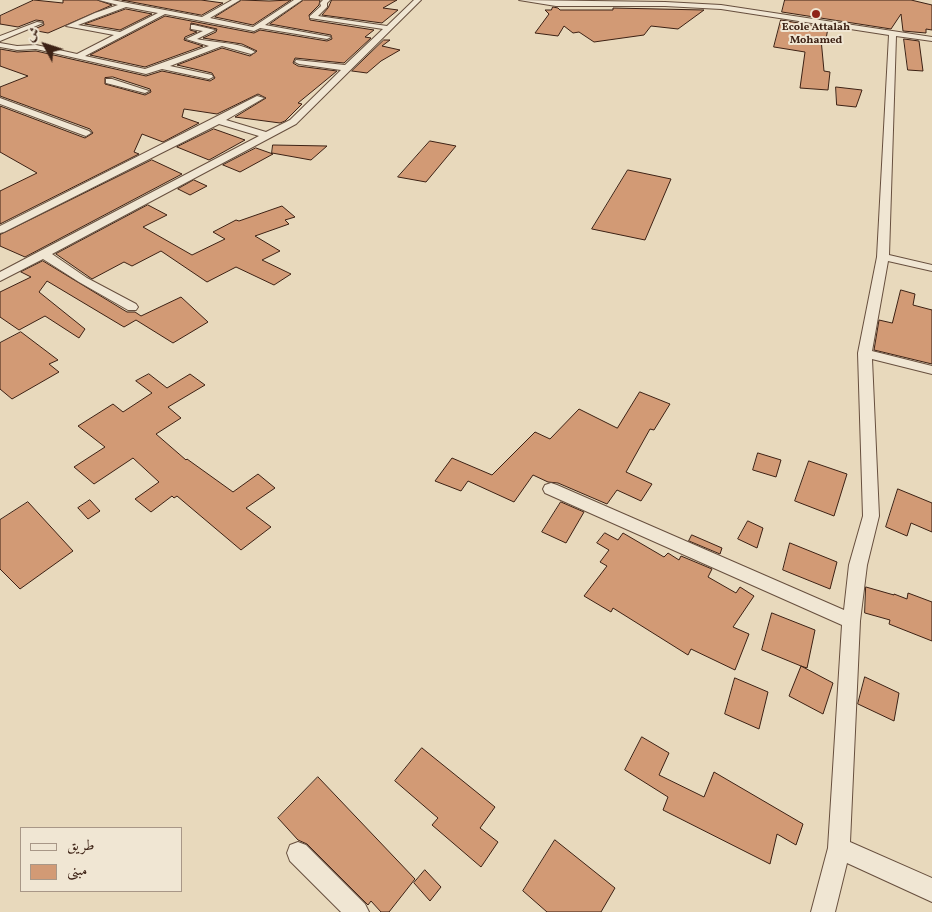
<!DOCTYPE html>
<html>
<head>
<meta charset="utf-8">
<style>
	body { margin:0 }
	#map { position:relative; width:932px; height:912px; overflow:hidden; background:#e8d9bc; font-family:Vollkorn,Amiri,serif }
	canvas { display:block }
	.legend { position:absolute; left:20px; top:827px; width:162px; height:65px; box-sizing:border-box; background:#f0e6d3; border:1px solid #a89787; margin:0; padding:6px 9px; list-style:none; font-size:15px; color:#3c2114 }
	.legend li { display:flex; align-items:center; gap:10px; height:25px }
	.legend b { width:25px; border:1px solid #a89787 }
	.north { position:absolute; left:20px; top:20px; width:50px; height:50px; -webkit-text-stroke:4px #f0e6d3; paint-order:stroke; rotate:310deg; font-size:14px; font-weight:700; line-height:20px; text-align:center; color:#3c2114 }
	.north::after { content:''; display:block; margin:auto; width:18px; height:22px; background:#3c2114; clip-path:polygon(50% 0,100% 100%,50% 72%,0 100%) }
</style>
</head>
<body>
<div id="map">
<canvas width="932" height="912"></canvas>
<ul class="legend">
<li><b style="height:6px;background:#f0e6d3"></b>طريق</li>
<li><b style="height:14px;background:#d29a75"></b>مبنى</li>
</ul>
<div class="north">ش</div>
</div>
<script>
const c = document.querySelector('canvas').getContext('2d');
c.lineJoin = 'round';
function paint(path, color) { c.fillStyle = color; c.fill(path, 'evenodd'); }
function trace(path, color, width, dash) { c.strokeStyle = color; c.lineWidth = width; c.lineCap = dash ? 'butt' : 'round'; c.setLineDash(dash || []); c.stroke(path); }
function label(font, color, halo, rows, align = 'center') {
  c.font = font + ' Vollkorn,serif'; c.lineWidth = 4; c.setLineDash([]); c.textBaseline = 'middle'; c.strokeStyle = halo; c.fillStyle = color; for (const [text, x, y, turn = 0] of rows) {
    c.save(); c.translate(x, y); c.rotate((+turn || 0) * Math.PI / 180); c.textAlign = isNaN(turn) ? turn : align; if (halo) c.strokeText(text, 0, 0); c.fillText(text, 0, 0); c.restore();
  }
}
const building = new Path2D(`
	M34,0L63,3V0H97L112,5L48,33L32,30L44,25L43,21L36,20L18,27L0,24V16Z
	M122,0H201L223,3L202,15Z
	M242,0L269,1L291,0L253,25L215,17Z
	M304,0H320L319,5L309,15L310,20L374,30L365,37L371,38L344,63L295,58L293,63L298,66L337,71L298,103L302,104L285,121L280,123L235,117L266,98L258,94L217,114L184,109L182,117L199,123L163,142L142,134L134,152L139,154L0,224V191L37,173L0,152V106L85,138L93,133L90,129L0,96V87L28,76L0,66V49L17,52L36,51L146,76L162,71L210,81L215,78L212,73L177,65L222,48L250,56L257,51L242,44L203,38L216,32L217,29L191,23L190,30L197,32L185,37L184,40L203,46L145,67L90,55L165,16L254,33L260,30L327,41L332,39L331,35L270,24ZM113,77L150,89L151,92L145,95L105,84V78Z
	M332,0H397L383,8L398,10L382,23L322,15L328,8Z
	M785,0H911L932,5V30L926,29V33L903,31L901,14L891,29L782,12Z
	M553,7L558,8L560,10H613V8L704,10L678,29L651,26L644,35L594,42L579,32L573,33L564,26L558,36L535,33L549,14L545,10H551Z
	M126,9L152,14L120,30L85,24Z
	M781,20L828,28L826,39H821L824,71L830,72L828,90L800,88L805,52L774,47Z
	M904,39L919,41L923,71L908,70Z
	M384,40H390L382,46L400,50L381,61L367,73L352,71Z
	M836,87L862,90L856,107L837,105Z
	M214,129L245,140L209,160L177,147Z
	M430,141L456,146L426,182L398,177Z
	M273,145L327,146L311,160L272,153Z
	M256,148L273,154L240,172L223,165Z
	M152,160L182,174L25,257L0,246V235Z
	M628,170L671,179L645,240L592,229Z
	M194,180L207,186L190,195L178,189Z
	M148,205L167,215L143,227L192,255L225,239L213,232L236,220L239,221L282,206L295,217L285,220L289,224L255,236L280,251L262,260L291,274L274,285L236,267L207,282L161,251L132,266L124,262L92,279L56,254Z
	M43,261L127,312H135L141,316L181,297L208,322L173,343L136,320L124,327L47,281L39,292L85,329L79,338L45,316L19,330L0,317V292L31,277L21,272Z
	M901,290L915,294L913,305L932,310V364L874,350L879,320L892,323Z
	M21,332L58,360L49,364L59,372L12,399L0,389V343Z
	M149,374L167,388L190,374L205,385L168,407L181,418L156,434L186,460L187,459L233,492L258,474L275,488L246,508L271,527L241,550L177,496L174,498L172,496L151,512L135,499L159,482L133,458L94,484L74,467L105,447L78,426L113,404L123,412L152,393L136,381Z
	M640,392L670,404L654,430L650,429L626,472L652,484L641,501L617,490L607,504L558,483L548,482L533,475L514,502L468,481L461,491L435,481L452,458L492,475L535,432L550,439L579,409L617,428Z
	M758,453L781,460L776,477L753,470Z
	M809,461L847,474L834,516L795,501Z
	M898,489L932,503V532L911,523L907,536L886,527Z
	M90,500L100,511L88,519L78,508Z
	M28,502L73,551L20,589L0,569V520Z
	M561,502L584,512L566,543L542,532Z
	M748,521L763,528L757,548L738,539Z
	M605,533L618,540L623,533L664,557L668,553L679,560L681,556L712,569L708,577L736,593L740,587L754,596L733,627L749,634L735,670L691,649L688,655L613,608L611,612L584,596L607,566L600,562L609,550L597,543Z
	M692,535L722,548L720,554L689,541Z
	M790,543L837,562L830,589L783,570Z
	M866,587L894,595V594L907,599L908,593L932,602V641L889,624L890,620L865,613Z
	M772,613L815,630L807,668L801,666L833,683L823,714L789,696L801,666L762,650Z
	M865,677L899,693L894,721L858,704Z
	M735,678L768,692L759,729L725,714Z
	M642,737L669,753L659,775L704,797L714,772L803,824L796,845L777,834L770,864L663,810L668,797L625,770Z
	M422,748L495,807L480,828L498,842L481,867L432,825L438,818L395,781Z
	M318,777L415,879L389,912H381L371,901L368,905L307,844L298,840L278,818Z
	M555,840L615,888L601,912H547L523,891Z
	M425,870L441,887L430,901L414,883Z`);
const street = new Path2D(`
	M99,0H112L202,17L232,0H240L210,18L253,27L294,0H302L265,25L331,37L327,39L260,28L254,31L165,14L85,56L145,69L209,46L186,39L203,31L191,29V25H194L215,30L197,39C214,43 240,42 255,52L251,54L222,46L170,66L212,75L213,77L209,79L162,69L146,74L36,49L17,50L0,47V43L17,46L36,45L77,54L114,35L66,26L95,13L118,5ZM126,7L158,13L120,32L78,25Z
	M323,0H330L327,3V7L318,16L387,26L414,0H421L296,124L52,254L87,278L136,304L138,307L136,310H128L79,282L43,259L0,281V272L259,136L219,124L4,232L0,233V226L257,96L264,98L226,120L266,132L290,120L341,70L299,64L295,62L296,60L345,65L383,29L310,18V16L321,6L320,3Z
	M519,0L665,2L721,5L932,37V41L896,36L889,255L932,265V271L888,261L872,351L932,366V374L872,359L879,516L867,565L860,621L850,842L932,878V902L847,863L835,912H811L828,848L842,625L545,493L543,489L545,485L551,483L557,485L844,610L849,565L863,516L858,353L877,257L889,35L721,9L665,6H556Z
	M37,22L43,23L0,41V36Z
	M106,79H112L149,91L145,93L106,83Z
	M0,98L89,131L91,133L86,136L83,135L0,104Z
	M298,842L306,845L365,904L369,912H341L290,861L287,853L290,845Z`);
const markers = [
	[816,14,5,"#8f2418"]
];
const farPoinames = [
	["Ecole Attalah",816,28],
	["Mohamed",816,41]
];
paint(building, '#d29a75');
trace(building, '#3c2114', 1);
trace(street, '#674f3e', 2);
paint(street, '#f0e6d3');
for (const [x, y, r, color] of markers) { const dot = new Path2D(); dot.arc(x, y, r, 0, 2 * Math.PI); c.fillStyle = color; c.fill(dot); trace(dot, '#f0e6d3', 2); }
label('bold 11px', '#3c2114', '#f0e6d3', farPoinames);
</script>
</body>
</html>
